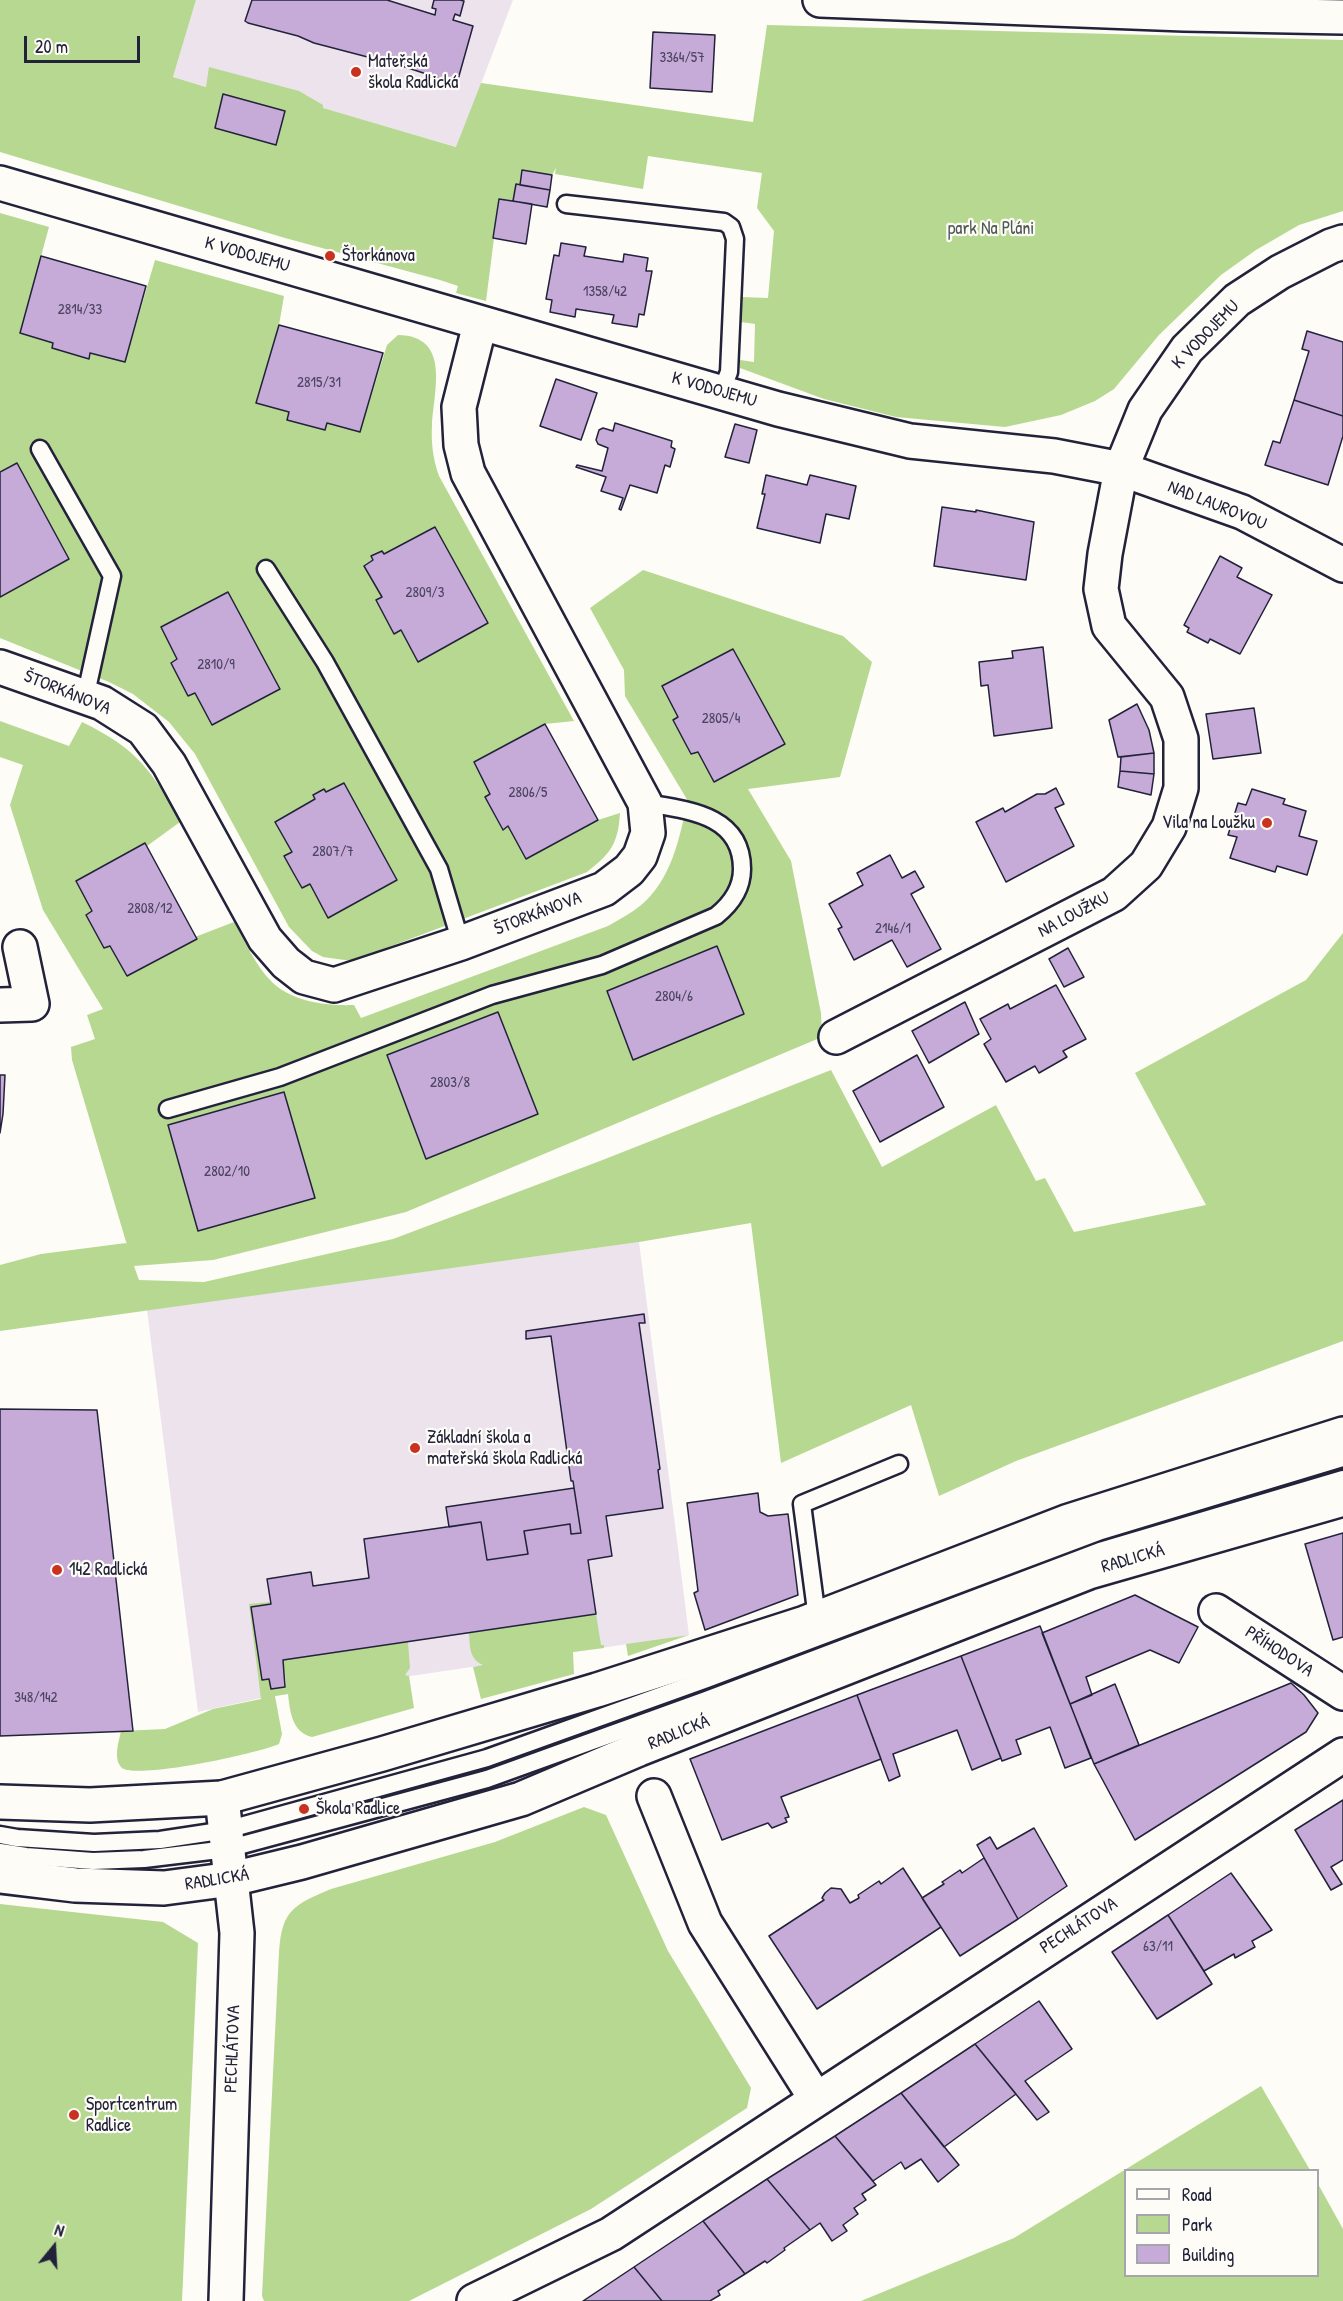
<!DOCTYPE html>
<html>
<head>
<meta charset="utf-8">
<style>
	body { margin:0 }
	#map { position:relative; width:1343px; height:2301px; overflow:hidden; background:#fdfcf7; font-family:"Patrick Hand",sans-serif }
	canvas { display:block }
	.legend { position:absolute; left:1124px; top:2169px; width:195px; height:108px; box-sizing:border-box; background:#fdfcf7; border:2px solid #a5a5ac; margin:0; padding:8px 10px; list-style:none; font-size:18px; color:#22223b }
	.legend li { display:flex; align-items:center; gap:12px; height:30px }
	.legend b { width:30px; border:2px solid #a5a5ac }
	.north { position:absolute; left:24px; top:2217px; width:60px; height:60px; -webkit-text-stroke:4px #fdfcf7; paint-order:stroke; rotate:18deg; font-size:16px; font-weight:700; line-height:24px; text-align:center; color:#22223b }
	.north::after { content:''; display:block; margin:auto; width:21px; height:27px; background:#22223b; clip-path:polygon(50% 0,100% 100%,50% 72%,0 100%) }
	.scale { position:absolute; left:24px; top:36px; width:116px; height:27px; box-sizing:border-box; border:3px solid #22223b; border-top:0; padding-left:8px; font-size:18px; line-height:21px; white-space:nowrap; color:#22223b; -webkit-text-stroke:4px #fdfcf7; paint-order:stroke }
</style>
</head>
<body>
<div id="map">
<canvas width="1343" height="2301"></canvas>
<ul class="legend">
<li><b style="height:8px;background:#fdfcf7"></b>Road</li>
<li><b style="height:16px;background:#b7d891"></b>Park</li>
<li><b style="height:16px;background:#c6aad7"></b>Building</li>
</ul>
<div class="north">N</div>
<div class="scale">20 m</div>
</div>
<script>
const c = document.querySelector('canvas').getContext('2d');
c.lineJoin = 'round';
function paint(path, color) { c.fillStyle = color; c.fill(path, 'evenodd'); }
function trace(path, color, width, dash) { c.strokeStyle = color; c.lineWidth = width; c.lineCap = dash ? 'butt' : 'round'; c.setLineDash(dash || []); c.stroke(path); }
function label(font, color, halo, rows, align = 'center') {
  c.font = font + ' "Patrick Hand",sans-serif'; c.lineWidth = 4.5; c.setLineDash([]); c.textBaseline = 'middle'; c.strokeStyle = halo; c.fillStyle = color; for (const [text, x, y, turn = 0] of rows) {
    c.save(); c.translate(x, y); c.rotate((+turn || 0) * Math.PI / 180); c.textAlign = isNaN(turn) ? turn : align; if (halo) c.strokeText(text, 0, 0); c.fillText(text, 0, 0); c.restore();
  }
}
const built = new Path2D(`
	M196,0H513L457,147L322,108L207,87L173,77Z
	M639,1242L689,1635L261,1698L198,1712L147,1310Z`);
const green = new Path2D(`
	M0,0H196L173,77L206,87L209,67L299,91L323,105V108L456,147L481,83L753,122L767,25L1343,40V211L1299,225L1256,250L1221,275L1159,335L1114,389L1095,401L1061,415L1005,427L896,417L824,399L740,368V360L754,362L755,324L741,322V297L768,298L774,231L757,208L762,173L648,156L643,189L555,174L556,168L552,175L522,170L520,185L516,184L513,201L499,199L486,301L456,293L458,286L440,280L285,238L0,152ZM224,95L285,111L276,145L215,128Z
	M0,213L49,227L20,333L53,343L52,348L88,359L90,353L125,362L155,260L284,296L279,325L256,403L289,412L288,420L324,430L327,423L360,432L387,345L398,335C451,336 434,390 432,425C431,443 433,459 439,476L574,721L545,724L474,762L490,794L485,797L502,830L508,826L526,859L598,820L620,813C618,844 611,853 587,872L352,961L323,957L312,951L289,927L195,754L169,722L133,694L109,682L0,638V597L69,559L17,463L0,472ZM435,527L488,623L418,661L401,630L394,633L376,600L382,597L364,566L373,560L372,556L382,551L384,554ZM228,593L280,689L212,725L195,693L188,696L171,663L177,659L161,627ZM344,783L397,880L328,917L310,884L302,888L294,874L292,852L275,821L315,799L313,794L323,789L326,792Z
	M643,570L843,636L872,662L840,777L748,789L791,861L821,1013L822,1037L406,1212L213,1260L134,1266L139,1280L204,1282L393,1239L600,1161L831,1070L882,1167L996,1105L1036,1181L1045,1178L1074,1232L1206,1205L1135,1073L1306,980L1343,933V1341L1016,1461L939,1496L911,1405L781,1463L751,1223L639,1242L0,1331V1265L41,1254L126,1243L127,1245L72,1060L71,1047L95,1039L87,1015L103,1009L43,910L10,805L23,765L0,757V721L69,746L82,722C136,748 152,770 180,822L147,846L145,844L76,881L92,911L87,915L104,948L110,946L127,976L196,939L195,937L234,922C245,941 255,965 271,981C291,1002 327,1006 354,1005L361,1018L608,926C618,920 630,914 640,906C672,880 679,838 688,801L625,696L624,670L590,608ZM733,649L785,744L714,782L698,752L690,754L674,720L678,717L662,686ZM717,946L744,1014L633,1060L607,991ZM498,1012L538,1114L426,1158L387,1055ZM284,1092L315,1198L198,1231L168,1125Z
	M271,1602L263,1680L270,1679L272,1689L285,1687L286,1682L283,1660L408,1642L410,1668L405,1675L409,1676L414,1708L312,1737C292,1732 290,1712 288,1694L275,1696L282,1734L279,1744C259,1753 133,1781 121,1767C113,1757 119,1742 121,1731L165,1729L213,1709L261,1699L249,1604Z
	M596,1614L601,1645H604V1648L573,1652L574,1674L481,1699L473,1667L483,1665C469,1659 470,1646 469,1633Z
	M689,1635L628,1656L626,1644Z
	M584,1807L606,1815L668,1951L751,2088L747,2108L591,2209L409,2301H264L262,2296L279,1952C282,1909 294,1905 331,1889L495,1842Z
	M0,1904L163,1922L198,1943L182,2301H0Z
	M1261,2086L1310,2170H1126V2276H1318V2184L1343,2229V2301H861L1014,2238Z`);
const building = new Path2D(`
	M252,0H387L435,15L436,9L432,8L434,0H460L464,1L460,16L455,14L453,20L473,26L457,83H454L402,66L314,43L298,36L248,23L245,21Z
	M653,32L715,35L712,92L650,88Z
	M223,94L285,111L276,145L215,128Z
	M522,170L552,175L550,190L520,185Z
	M516,184L550,190L547,207L513,201Z
	M499,199L532,204L526,244L493,238Z
	M561,243L586,247L584,256L623,262L624,254L648,258L646,271H652L644,315L639,314L637,327L612,323L614,315L576,309L575,317L550,312L552,300L546,299L554,255L559,256Z
	M41,256L146,286L125,362L90,353L89,359L52,348L53,343L20,333Z
	M279,325L383,353L360,432L327,423L325,430L287,420L289,412L256,403Z
	M1307,331L1343,342V416L1294,400L1309,351L1302,349Z
	M556,379L597,393L581,440L540,426Z
	M1294,400L1343,416V436L1328,485L1265,465L1273,441L1280,443Z
	M615,423L672,441L671,447L675,449L670,467L665,465L657,493L630,485L621,510L619,509L623,498L601,491L606,477L576,467L577,465L602,471L608,448L598,444L596,440L599,430L603,428L613,431Z
	M735,424L757,430L749,463L725,457Z
	M17,463L69,559L0,597V472Z
	M766,475L807,485L810,475L856,486L849,519L826,514L820,543L757,528L765,494H762Z
	M942,507L976,512V510L1034,522L1026,580L934,566Z
	M435,527L488,623L418,662L401,630L394,634L376,600L382,597L364,566L373,560L371,556L382,551L384,554Z
	M1220,556L1242,568L1237,577L1272,595L1240,654L1210,639L1208,643L1187,632L1189,628L1184,625Z
	M228,592L280,689L212,725L195,693L188,696L171,663L177,659L161,627Z
	M1043,647L1052,728L994,736L988,685L981,686L979,662L1013,658L1012,651Z
	M733,649L785,744L714,782L698,752L691,754L673,720L678,717L662,686Z
	M1137,704L1149,730L1154,753L1118,757L1109,720Z
	M1254,708L1261,753L1213,759L1206,714Z
	M545,724L598,820L526,859L508,826L503,830L485,797L490,794L474,762Z
	M1154,753V774L1120,771L1121,757Z
	M1120,771L1154,774L1151,795L1118,787Z
	M344,783L397,880L328,918L310,884L302,888L294,874L284,856L292,852L275,822L315,799L313,795L324,789L326,792Z
	M1056,788L1064,804L1055,808L1074,846L1006,882L976,822L1003,808L1005,812L1037,794H1045Z
	M1252,789L1285,799L1283,804L1306,811L1299,836L1317,841L1307,875L1277,866L1275,872L1230,858L1237,837L1228,835L1238,803L1246,805Z
	M145,843L197,939L127,976L110,946L104,948L86,915L92,911L76,881Z
	M890,855L902,878L915,871L924,887L911,894L941,949L907,967L892,940L854,960L838,929L842,927L829,904L863,885L857,873Z
	M717,946L744,1014L633,1060L607,991Z
	M1068,948L1084,977L1064,987L1049,959Z
	M1056,985L1086,1039L1063,1051L1067,1057L1039,1073L1035,1066L1006,1082L984,1044L991,1039L980,1019L1008,1004L1010,1009Z
	M965,1002L979,1034L929,1063L912,1031Z
	M498,1012L538,1114L426,1159L387,1055Z
	M917,1055L944,1107L880,1142L853,1091Z
	M0,1075H5L3,1114L0,1133Z
	M284,1092L315,1198L198,1231L168,1125Z
	M644,1314L645,1323H639L660,1469L658,1470L663,1508L606,1516L612,1556L588,1560L596,1614L283,1660L285,1687L271,1689L269,1679L262,1680L251,1607L271,1604L267,1579L311,1572L313,1586L369,1578L364,1539L481,1522L487,1560L528,1554L524,1531L570,1524L571,1534L581,1533L573,1481H571L551,1336L526,1339V1331Z
	M0,1409L97,1410L133,1731L0,1736Z
	M574,1488L581,1533L571,1534L570,1524L524,1531L528,1554L487,1560L481,1522L449,1527L446,1507Z
	M758,1493L760,1512L768,1516L788,1514L798,1595L705,1630L694,1593L698,1591L687,1503Z
	M1343,1533V1637L1333,1640L1305,1544Z
	M1135,1595L1198,1627L1179,1663L1150,1650L1086,1677L1092,1695L1070,1704L1042,1633Z
	M1040,1626L1091,1758L1065,1768L1050,1727L1016,1740L1021,1754L1002,1761L961,1656Z
	M961,1656L1001,1758L972,1770L957,1730L893,1754L900,1776L889,1781L857,1695Z
	M1291,1683L1304,1695L1318,1713L1306,1732L1135,1840L1094,1764Z
	M1115,1684L1139,1745L1094,1764L1070,1704Z
	M857,1695L881,1759L781,1797L789,1817L785,1818L787,1822L772,1828L768,1823L722,1840L690,1759Z
	M1343,1800V1860L1331,1867L1342,1884L1331,1890L1295,1830Z
	M1034,1828L1067,1886L1018,1919L977,1845L990,1837L997,1849Z
	M984,1858L1018,1919L960,1956L922,1898L944,1884L942,1882L960,1870L962,1873Z
	M903,1868L941,1927L817,2009L769,1936L824,1900L822,1898L825,1893L831,1888L841,1889L850,1903L859,1898L858,1895L879,1881L881,1884Z
	M1231,1873L1272,1930L1252,1941L1255,1947L1235,1958L1234,1954L1204,1971L1168,1915Z
	M1168,1915L1212,1984L1157,2019L1112,1952Z
	M1039,2001L1072,2049L1025,2081L1049,2112L1037,2120L975,2044Z
	M975,2044L1016,2094L944,2147L901,2093Z
	M901,2093L959,2165L938,2182L921,2159L905,2169L901,2162L873,2181L835,2136Z
	M835,2136L876,2185L862,2194L866,2200L854,2208L858,2214L843,2225L847,2231L832,2241L820,2223L810,2230L767,2179Z
	M767,2179L810,2230L784,2248L785,2250L767,2263L765,2261L745,2274L703,2221Z
	M703,2221L745,2274L718,2291L720,2295L710,2301H662L634,2267Z
	M634,2267L662,2301H583Z`);
const lane = new Path2D(`
	M566,204L724,222L731,227L735,239L729,372L721,392
	M40,449L112,576L85,698
	M266,569L325,662L439,869L461,943
	M168,1109L280,1077L492,995L602,965L716,916C731,904 742,889 742,869C742,814 686,810 645,803
	M817,1618L802,1504L899,1464
	M0,1835L17,1838L94,1843L160,1840L226,1830L487,1758L707,1679L1101,1531L1343,1458
	M0,1852L26,1856L93,1861L144,1859L227,1849L487,1779L706,1700L1100,1551L1343,1479`);
const street = new Path2D(`
	M820,0L1184,14L1343,17
	M0,183L778,409L910,441L1054,456L1121,469L1242,512L1343,565
	M0,667L102,703L143,729L169,764L265,939L286,963L304,977L334,985L461,943L604,889L629,870L640,856L648,833L645,803L468,473L461,445L459,407L480,324
	M0,1005L32,1004L20,947
	M836,1037L1114,894L1146,865L1169,827L1181,788V739L1167,697L1109,626L1101,589L1105,554L1121,469L1145,410L1187,349L1237,300L1280,272L1331,246L1343,242
	M1216,1611L1343,1693
	M654,1796L705,1923L816,2099
	M222,1798L237,1933L226,2301
	M474,2301L611,2234L1343,1755`);
const secondary = new Path2D(`
	M0,1802L90,1805L222,1798L382,1754L597,1690L805,1623L1069,1521L1343,1434
	M0,1876L75,1885L164,1888L232,1879L302,1862L521,1799L639,1749L1089,1572L1343,1499`);
const markers = [
	[356,72,6,"#c8321e"],
	[330,256,6,"#c8321e"],
	[1267,823,6,"#c8321e"],
	[415,1448,6,"#c8321e"],
	[57,1570,6,"#c8321e"],
	[304,1809,6,"#c8321e"],
	[74,2115,6,"#c8321e"]
];
const numberNames = [
	["3364/57",682,58],
	["1358/42",605,292],
	["2814/33",80,310],
	["2815/31",319,383],
	["2809/3",425,593],
	["2810/9",216,665],
	["2805/4",721,719],
	["2806/5",528,793],
	["2807/7",333,852],
	["2808/12",150,909],
	["2146/1",893,929],
	["2804/6",674,997],
	["2803/8",450,1083],
	["2802/10",227,1172],
	["348/142",36,1698],
	["63/11",1158,1947]
];
const poiNames = [
	["Mateřská",368,62],
	["škola Radlická",368,83],
	["Štorkánova",342,256],
	["Vila na Loužku",1255,823,"right"],
	["Základní škola a",427,1438],
	["mateřská škola Radlická",427,1459],
	["142 Radlická",69,1570],
	["Škola Radlice",316,1809],
	["Sportcentrum",86,2105],
	["Radlice",86,2126]
];
const parkNames = [
	["park Na Pláni",991,229]
];
const streetNames = [
	["K VODOJEMU",247,255,16],
	["K VODOJEMU",1206,335,-46],
	["K VODOJEMU",714,390,16],
	["NAD LAUROVOU",1217,506,22],
	["ŠTORKÁNOVA",67,693,22],
	["ŠTORKÁNOVA",538,914,-21],
	["NA LOUŽKU",1074,915,-28],
	["RADLICKÁ",1133,1559,-16],
	["PŘÍHODOVA",1279,1652,33],
	["RADLICKÁ",679,1733,-22],
	["RADLICKÁ",217,1880,-9],
	["PECHLÁTOVA",1079,1926,-33],
	["PECHLÁTOVA",233,2049,-88]
];
paint(built, '#ece3ed');
paint(green, '#b7d891');
paint(building, '#c6aad7');
trace(building, '#22223b', 1.5);
trace(lane, '#22223b', 21);
trace(street, '#22223b', 38);
trace(secondary, '#22223b', 38);
trace(lane, '#fdfcf7', 16);
trace(street, '#fdfcf7', 33);
trace(secondary, '#fdfcf7', 33);
for (const [x, y, r, color] of markers) { const dot = new Path2D(); dot.arc(x, y, r, 0, 2 * Math.PI); c.fillStyle = color; c.fill(dot); trace(dot, '#fdfcf7', 2); }
label('15px', '#4b4462', null, numberNames);
label('18px', '#22223b', '#fdfcf7', poiNames, 'left');
label('18px', '#4f5955', '#fdfcf7', parkNames);
label('18px', '#22223b', '#fdfcf7', streetNames);
</script>
</body>
</html>
